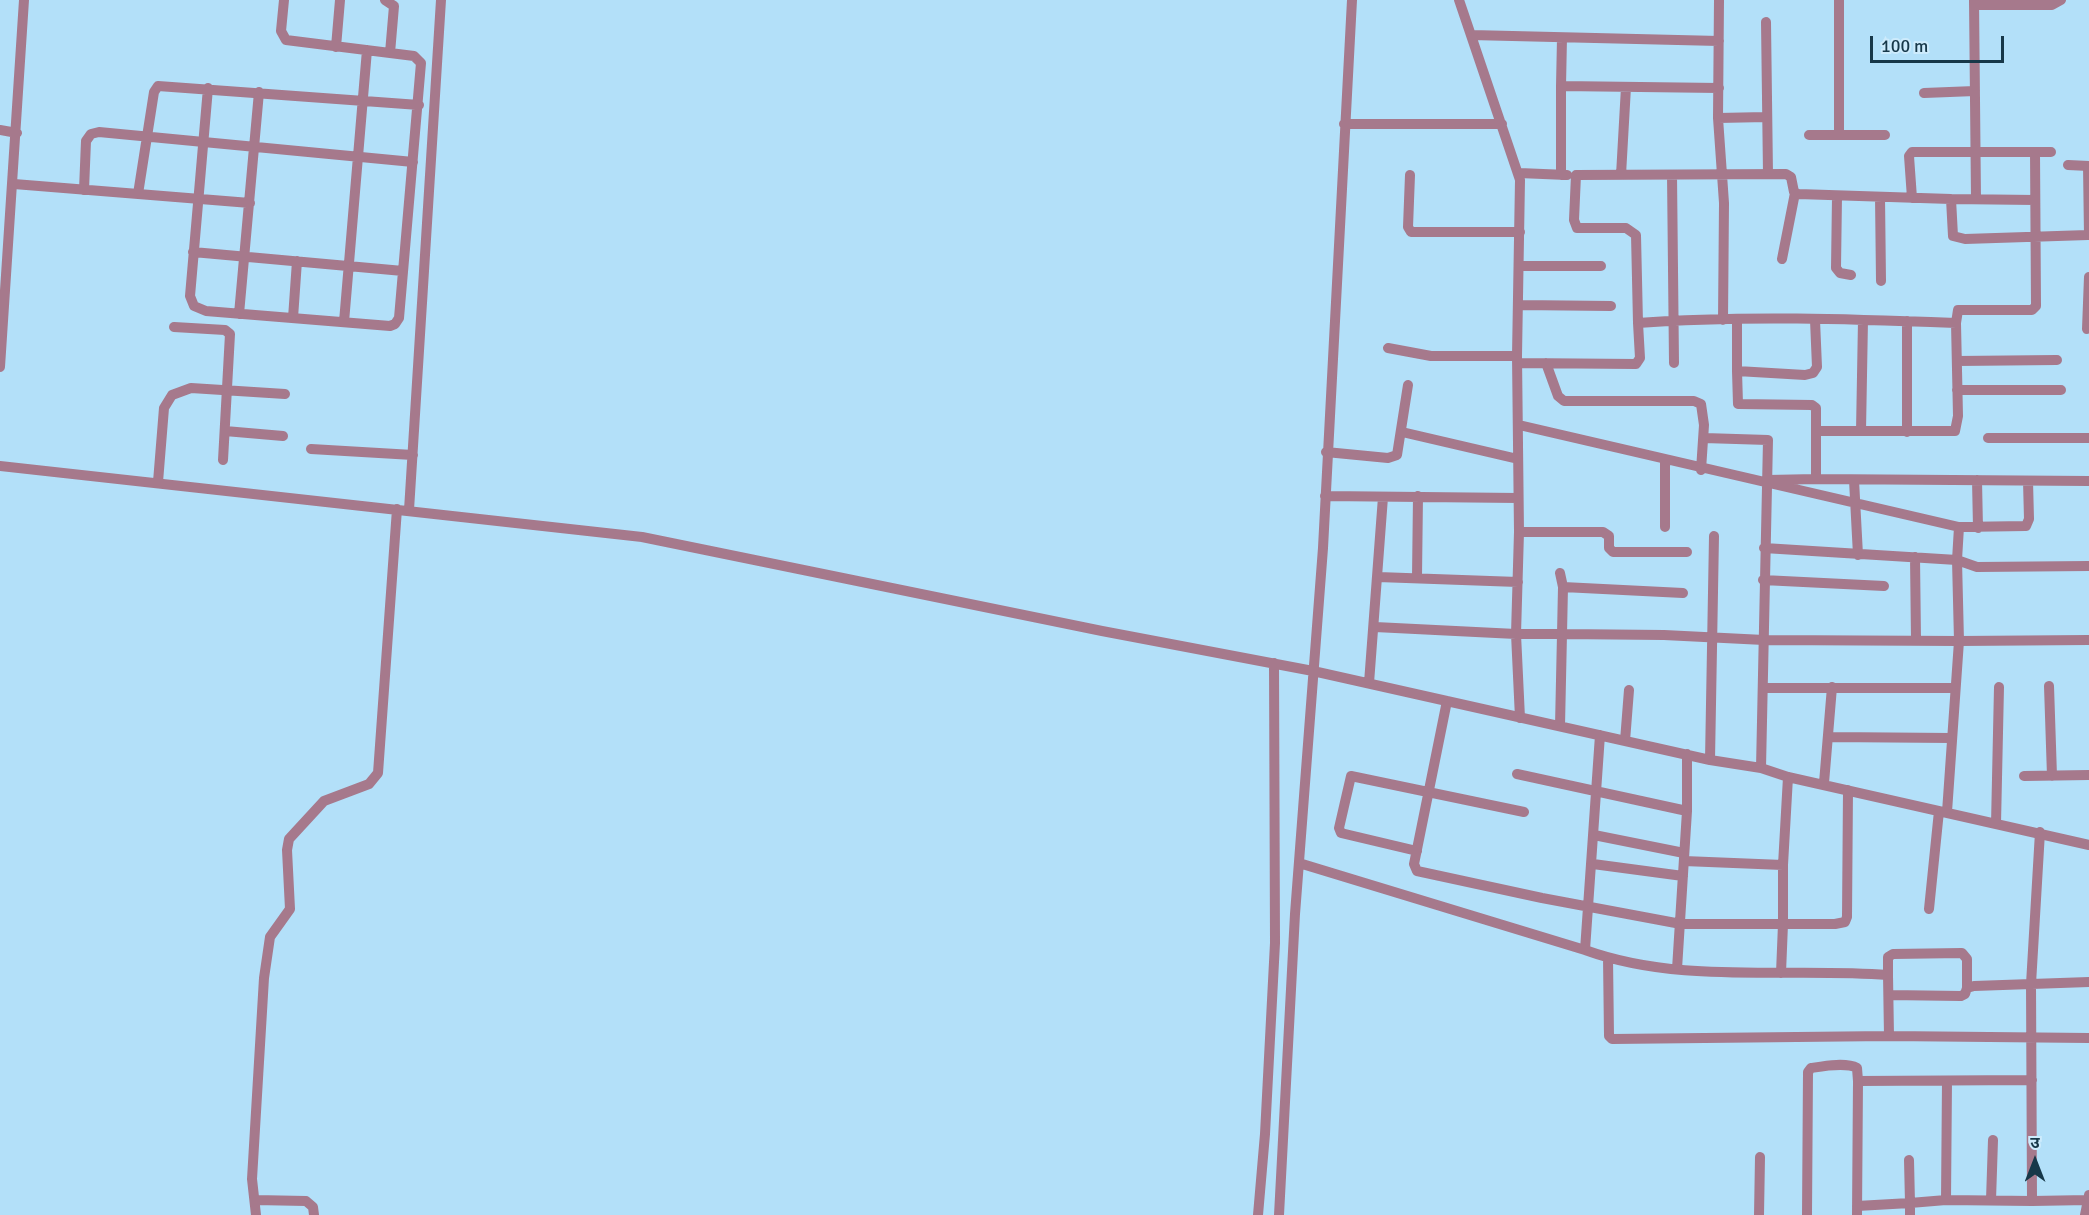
<!DOCTYPE html>
<html>
<head>
<meta charset="utf-8">
<style>
	body { margin:0 }
	#map { position:relative; width:2089px; height:1215px; overflow:hidden; background:#b3e0f9; font-family:Signika,"Noto Sans Devanagari",sans-serif }
	canvas { display:block }
	.north { position:absolute; left:2005px; top:1131px; width:60px; height:60px; -webkit-text-stroke:4px #cdebfc; paint-order:stroke; rotate:0deg; font-size:16px; font-weight:700; line-height:24px; text-align:center; color:#173849 }
	.north::after { content:''; display:block; margin:auto; width:21px; height:27px; background:#173849; clip-path:polygon(50% 0,100% 100%,50% 72%,0 100%) }
	.scale { position:absolute; left:1870px; top:36px; width:134px; height:27px; box-sizing:border-box; border:3px solid #173849; border-top:0; padding-left:8px; font-size:18px; line-height:21px; white-space:nowrap; color:#173849; -webkit-text-stroke:4px #cdebfc; paint-order:stroke }
</style>
</head>
<body>
<div id="map">
<canvas width="2089" height="1215"></canvas>
<div class="north">उ</div>
<div class="scale">100 m</div>
</div>
<script>
const c = document.querySelector('canvas').getContext('2d');
c.lineJoin = 'round';
function trace(path, color, width, dash) { c.strokeStyle = color; c.lineWidth = width; c.lineCap = dash ? 'butt' : 'round'; c.setLineDash(dash || []); c.stroke(path); }
const minor = new Path2D(`
	M385,0L394,6L390,53
	M1459,0L1520,180L1517,356L1519,532L1516,634L1520,718
	M1719,0L1718,118L1724,203L1723,320
	M1974,0L1976,198
	M1974,5H2052L2061,0
	M1766,22L1768,174
	M1471,35L1719,41
	M1562,38L1561,86L1719,88
	M336,47L340,0
	M208,88L190,296L194,306L206,311L390,326L395,324L399,318L421,63L414,56L286,40L281,31L284,0
	M1924,93L1975,91
	M1718,118L1766,117
	M1344,124H1502
	M0,130L17,133
	M1809,135H1885
	M1839,135V0
	M2068,165L2089,166
	M2088,166L2089,235
	M1519,173L1567,175
	M1410,175L1408,227L1411,232H1520
	M1561,175V86
	M1621,175L1626,87
	M1672,175L1674,363
	M14,184L250,203
	M84,190L86,141L91,134L99,132L413,162
	M138,194L154,92L158,86L419,105
	M1837,197L1836,268L1840,273L1851,275
	M1880,197L1881,281
	M1912,198L1909,156L1912,152H2051
	M2035,200L1951,199L1953,236L1965,239L2088,235
	M193,252L403,271
	M1782,259L1795,193
	M1520,266H1601
	M1519,305L1611,306
	M239,314L259,92
	M293,318L297,261
	M1737,320V371L1805,375L1813,373L1817,367L1815,320
	M344,322L367,50
	M1638,323L1636,235L1626,228H1577L1574,220L1576,175L1786,174L1791,177L1794,192L1798,194L1951,199
	M1956,323L1958,310H2032L2036,306L2035,152
	M174,327L225,330L230,334L223,460
	M2087,329L2089,277
	M1388,348L1431,356H1517
	M1957,361L2057,360
	M1518,363L1636,364L1640,358L1638,323C1743,315 1851,319 1956,323L1958,416L1955,431H1816V479L1768,480
	M1546,363L1558,396L1564,401H1694L1701,404L1704,425L1701,470
	M0,367L24,0
	M1737,371L1738,404L1812,405L1816,408V431
	M1957,390H2061
	M1519,425L1959,527L1957,560L1959,641L1764,640L1664,635L1562,634L1560,726
	M225,431L283,436
	M1861,431L1863,320
	M1402,432L1518,459
	M1907,432V321
	M1704,438L1768,440L1761,768
	M1988,438H2089
	M311,449L413,455
	M1326,452L1388,458L1397,455L1408,385
	M0,466L642,537L1102,631L1313,671L1710,760L1761,768L1788,777L2089,845
	M1816,479L2089,481
	M1854,480L1858,555
	M1977,480L1978,528
	M158,482L164,408L172,395L191,388L285,394
	M1325,496L1518,498
	M409,510L441,0
	M1665,527V460
	M1959,527L2026,526L2029,519L2028,481
	M1519,532H1603L1609,536V548L1613,552H1687
	M1764,548L1957,560L1977,567L2089,566
	M1915,557L1916,640
	M1378,577L1518,582
	M1417,577L1418,496
	M1763,580L1884,586
	M1563,587L1683,593
	M1375,627L1516,634H1562L1563,587L1560,573
	M1369,683L1383,497
	M2049,686L2052,776
	M1764,688H1953
	M1447,701L1414,864L1417,871L1542,898L1681,924H1783V865L1684,861
	M1829,737L1951,738
	M1625,741L1629,690
	M1710,760L1714,536
	M1517,774L1687,811
	M2024,776L2089,775
	M1824,783L1832,687
	M1947,812L1959,641L2089,640
	M1996,824L1999,687
	M1594,835L1684,853
	M1417,851L1341,833L1339,828L1351,776L1524,812
	M1299,863L1585,950L1600,735
	M1593,864L1683,876
	M1783,865L1788,777
	M1929,909L1939,811
	M1585,950C1682,985 1787,967 1888,975L1889,1036L2089,1038
	M1608,958L1609,1036L1612,1039L1889,1036
	M1677,969L1687,811V754
	M1781,973L1783,924H1835L1845,922L1847,917L1848,790
	M1888,975V957L1893,954L1962,953L1967,959V988
	M1889,995L1961,996L1965,994L1967,988L1974,986L2089,982
	M1858,1081L2032,1080
	M255,1200L306,1201L313,1207L314,1215
	M1946,1200L1947,1081
	M1991,1200L1993,1140
	M2032,1201L2088,1200
	M1857,1206L1910,1203L1909,1160
	M256,1215L252,1179L264,978L270,937L290,909L287,850L289,839L324,801L369,784L378,773L397,509
	M1258,1215L1265,1134L1275,943L1274,663
	M1279,1215L1295,914L1323,548L1352,0
	M1759,1215L1760,1157
	M1807,1215L1808,1072L1811,1068C1824,1066 1846,1062 1857,1068L1858,1081L1857,1215
	M1910,1215V1203L1946,1200L2032,1201L2031,984L2040,832
	M2085,1215L2089,1195`);
trace(minor, '#a6798c', 10);
</script>
</body>
</html>
